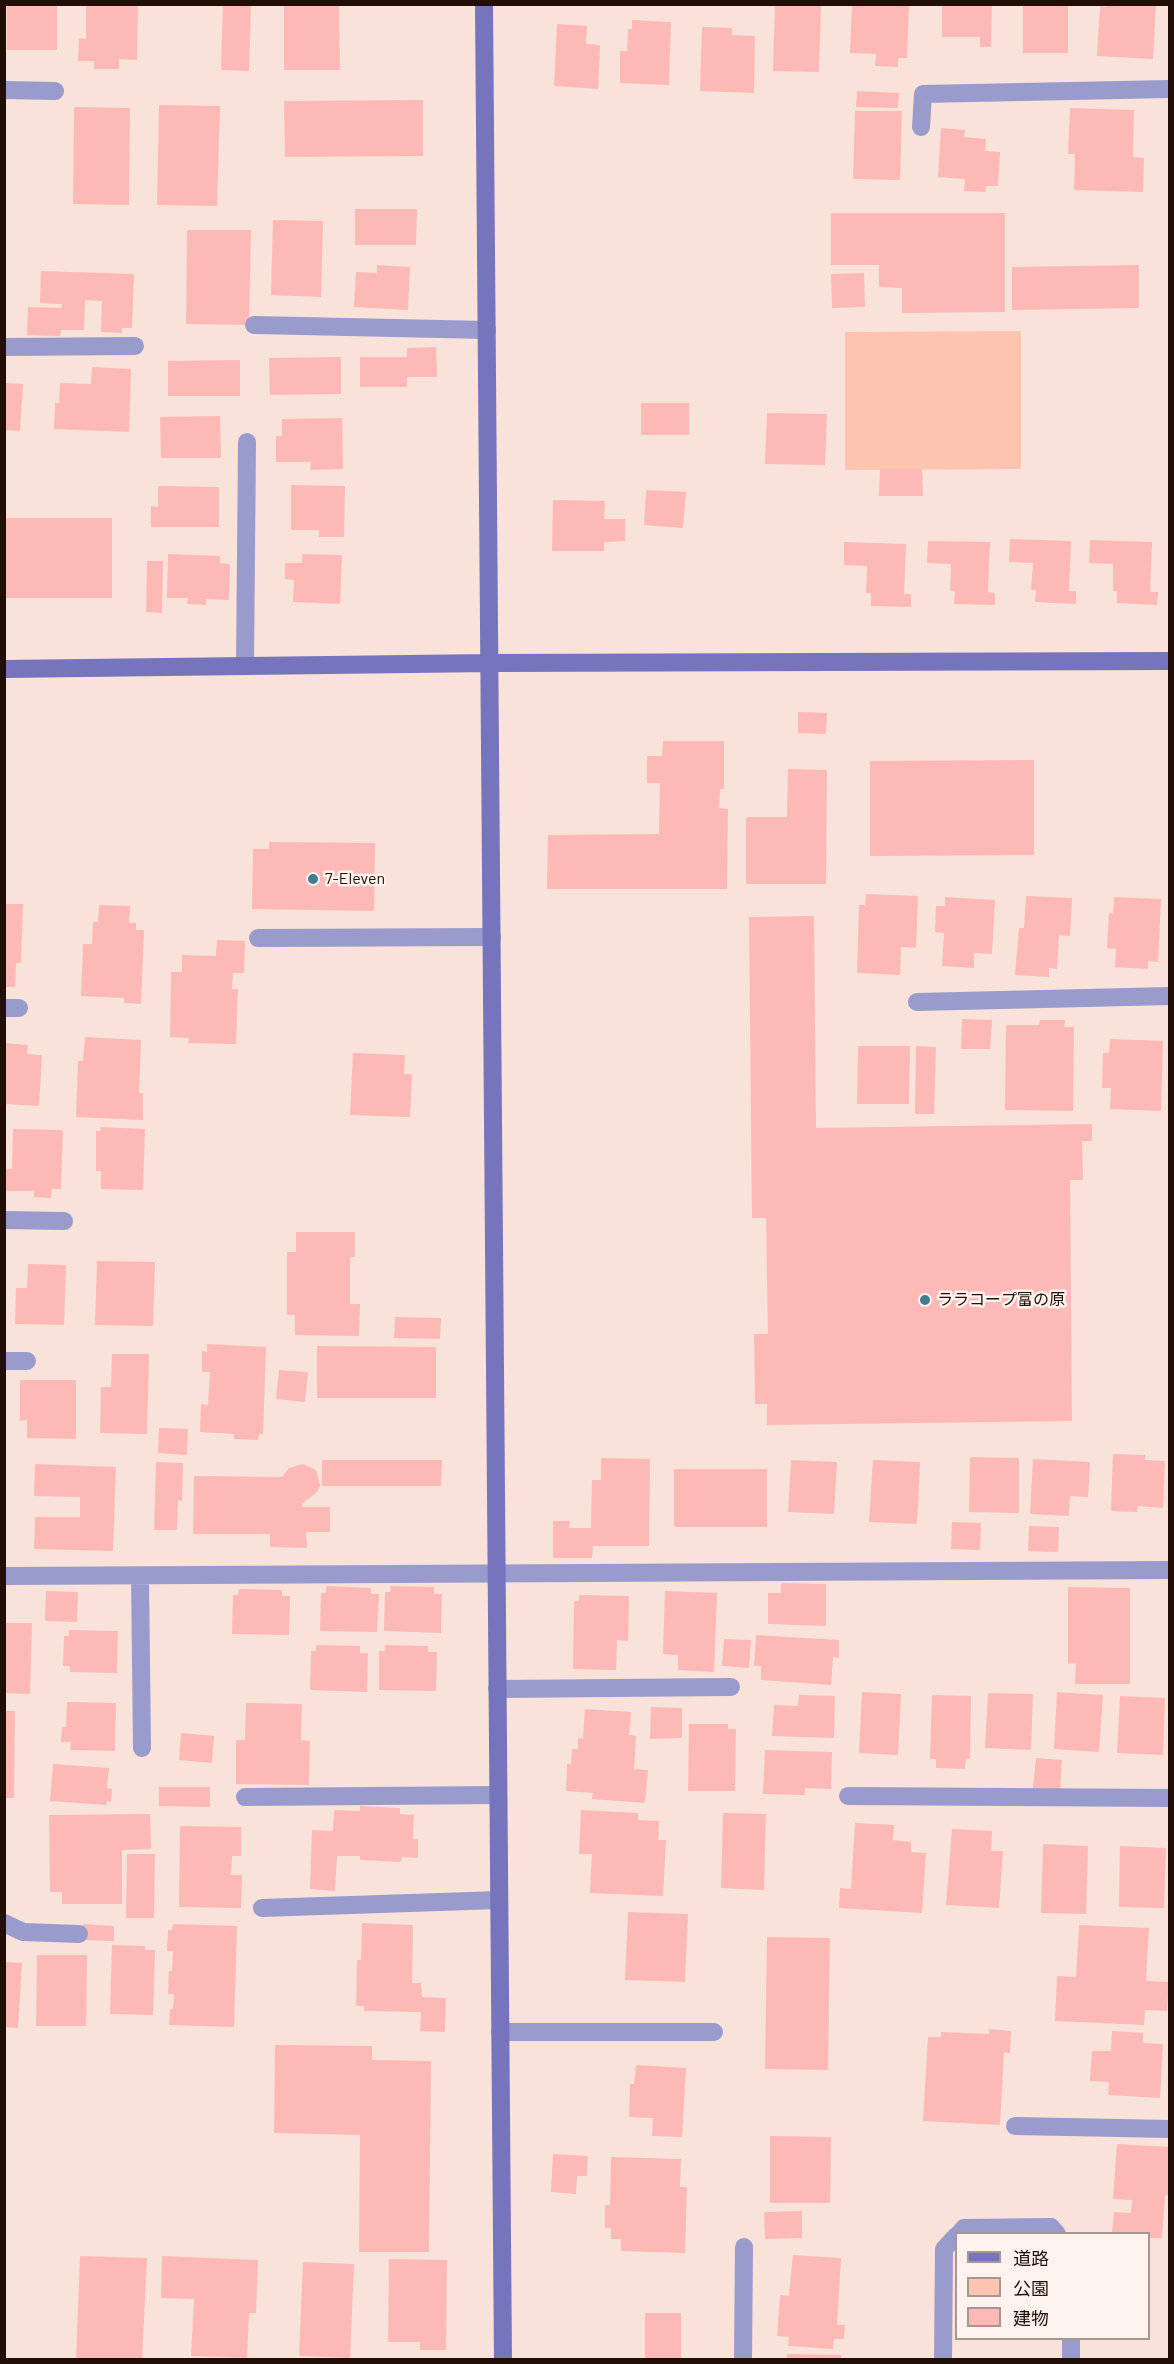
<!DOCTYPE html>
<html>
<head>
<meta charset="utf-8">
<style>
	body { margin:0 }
	#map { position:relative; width:1174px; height:2364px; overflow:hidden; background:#f9e2d9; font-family:Barlow,"Noto Sans JP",sans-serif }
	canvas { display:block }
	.frame { position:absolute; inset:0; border:6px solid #200e07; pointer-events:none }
	.legend { position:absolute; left:955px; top:2232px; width:195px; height:108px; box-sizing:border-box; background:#fef2ee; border:2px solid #a59792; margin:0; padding:8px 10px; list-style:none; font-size:18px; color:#200e07 }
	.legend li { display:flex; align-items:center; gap:12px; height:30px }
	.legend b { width:30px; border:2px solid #a59792 }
</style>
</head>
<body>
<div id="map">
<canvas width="1174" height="2364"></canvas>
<div class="frame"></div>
<ul class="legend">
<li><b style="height:8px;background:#7574bc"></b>道路</li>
<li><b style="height:16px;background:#fdc5af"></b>公園</li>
<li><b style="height:16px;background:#fdb9b5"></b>建物</li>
</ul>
</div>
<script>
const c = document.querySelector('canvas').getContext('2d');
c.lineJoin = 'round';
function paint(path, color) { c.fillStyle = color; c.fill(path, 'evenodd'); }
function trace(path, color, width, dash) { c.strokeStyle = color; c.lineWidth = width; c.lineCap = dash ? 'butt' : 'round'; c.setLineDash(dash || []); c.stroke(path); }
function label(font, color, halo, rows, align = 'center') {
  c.font = font + ' Barlow,"Noto Sans JP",sans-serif'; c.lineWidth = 5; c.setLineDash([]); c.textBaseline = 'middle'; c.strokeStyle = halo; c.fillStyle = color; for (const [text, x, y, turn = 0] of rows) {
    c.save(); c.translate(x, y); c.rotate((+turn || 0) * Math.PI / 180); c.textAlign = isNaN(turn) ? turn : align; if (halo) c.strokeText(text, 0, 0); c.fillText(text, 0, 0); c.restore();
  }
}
const green = new Path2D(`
	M1021,331V469L845,470V332Z`);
const building = new Path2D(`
	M7,4H57V50H7Z
	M86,4H138L137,60L119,59V69H94V61H78L79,38L86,39Z
	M223,4H251L249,71L221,70Z
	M284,4H339L340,70H284Z
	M775,4H821L819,72L773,71Z
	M852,4H909L907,58H898V67L875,66L876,54L850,53Z
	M942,4H992L991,47H980V37H942Z
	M1023,4H1068V53H1023Z
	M1106,4H1156L1153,59L1097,56L1100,6L1106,7Z
	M632,20L671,22L669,85L620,83V51H627L628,29H632Z
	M557,24L587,26L586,44L600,45L598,89L554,86Z
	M702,27L732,28V35L755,36L754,93L700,91Z
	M857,91L899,93L898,108L856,107Z
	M423,100V156L285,157L284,101Z
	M159,105L220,106L217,206L157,205Z
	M74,107L130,108L129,205L73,204Z
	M1070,108L1134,110L1133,157L1144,158L1143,192L1074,190L1075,154H1068Z
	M855,111H902L900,180L853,179Z
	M941,128L965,130L964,137L986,139L985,151L1000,152L998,186H986L985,192L964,191L965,179L938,177Z
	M355,209H417L416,245H355Z
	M831,213H1005V312L902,313V288L879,287V265H831Z
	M273,220L323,221L321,297L271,295Z
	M187,230H251L249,325L186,324Z
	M377,265L410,267L408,310L354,307L356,272L377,273Z
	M1139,265V308L1012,310V267Z
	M41,271L134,274L132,328H122V333L101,332L102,301L85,300L84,330H61L60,336L27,335L28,307L61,308L62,304L40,303Z
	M864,273L865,307L832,308L831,274Z
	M436,347L437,377H407V387H360V357H407V348Z
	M341,357V394L270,395L269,358Z
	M240,360V396H168V361Z
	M92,367L131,369L129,432L54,429L55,403H59L60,383L91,384Z
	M4,383L23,384L20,431L4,430Z
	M641,403H689V435H641Z
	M767,413L827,414L825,465L765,464Z
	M220,416L221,458H161L160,417Z
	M342,418L343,469L310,470L311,462H276V436H282V419Z
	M880,469H922L923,496H879Z
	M291,485L345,486L344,537H319V530H291Z
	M158,486L219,487V527H151V506L158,507Z
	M646,490L686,492L683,528L644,525Z
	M553,500L605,501L604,519H625V541L604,542V551H552Z
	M4,518H112V598H4Z
	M1010,539L1071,541L1069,591H1076V604L1035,602L1036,590H1031L1033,563L1009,562Z
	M1090,540L1152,542L1150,592H1158L1157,605L1117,603V591H1113V564L1089,563Z
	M928,541L990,542L988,592L995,593V605L954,604L955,591H950L951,564L927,563Z
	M844,542L906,544L904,594H911V607L871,606V593H866L867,566L844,565Z
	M168,554L220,556V563L230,564L229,600L206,599V605L187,604L188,598H167Z
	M302,554L342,555L340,604L293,602L294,580L285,579V563H302Z
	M147,561H163L162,613L146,612Z
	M798,712L827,713L826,734L798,733Z
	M663,741H724V789H720L719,808L728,809L727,889H547L548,835L659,834L660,783H647V756H662Z
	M1034,760V855L870,856V761Z
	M788,769L827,770L826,884H746V817H787Z
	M269,842L375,843L374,911L252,909L253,849H269Z
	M866,894L918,896L916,948L901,947L900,975L857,973L859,905H865Z
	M1026,896L1072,898L1070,936L1059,935L1057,969L1049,968V977L1015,975L1019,928H1024Z
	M945,897L995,900L992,954L974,953V968L942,966L944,933L935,932L936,906H945Z
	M1114,897L1161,899L1158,962L1148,961V969L1115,967L1116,949L1107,948L1109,913L1113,914Z
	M4,904H23L21,963H16L15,987H4Z
	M99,905L130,906L129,923H136V930H144L141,1004L124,1003V998L81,996L83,944H92L93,922H98Z
	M814,916L816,1128L1092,1124V1141H1082L1083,1180H1070L1072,1421L767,1425V1404H755L754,1334H768L766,1218H752L749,917Z
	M217,940L245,941L244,973H233L232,989H238L236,1044L188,1043L189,1038L170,1037L171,972H182V955L216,956Z
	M962,1019L992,1020L990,1049H961Z
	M1040,1020H1065L1064,1027H1074L1073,1111L1005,1110L1006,1025H1039Z
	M85,1037L141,1040L139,1093H143V1120L76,1117L78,1061H83Z
	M1110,1039L1163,1041L1161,1111L1110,1109L1111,1088H1102L1103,1053H1109Z
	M4,1043L28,1045L27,1054L42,1055L39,1106L4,1104Z
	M858,1046H910L909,1104H857Z
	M916,1046L936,1047L934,1114H915Z
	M353,1053L405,1055L404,1074H412L410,1117L350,1115Z
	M100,1127L145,1129L143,1190L101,1189V1171H96V1131H101Z
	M13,1129L63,1130L61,1189H52L51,1198L34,1197V1191H5L6,1169H12Z
	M296,1232H355V1257H350V1304H360L359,1336L295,1335V1315H287V1252H296Z
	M97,1261L155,1262L153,1326L95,1325Z
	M28,1264L66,1265L64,1325L15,1324L16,1288H27Z
	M395,1317L441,1318L440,1339L394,1338Z
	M207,1344L266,1347L263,1434H259L258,1440L234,1439V1434L200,1432L201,1404L208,1405L210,1372H202V1351L207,1352Z
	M317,1346L436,1347V1398H317Z
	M112,1354H149L147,1434L100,1433L101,1387H111Z
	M279,1370L308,1372L305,1402L276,1399Z
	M20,1380H76V1439L27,1438V1420L20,1421Z
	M159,1428L188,1429L187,1455L158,1453Z
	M1113,1454L1145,1455V1460L1165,1461L1163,1508L1138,1506L1137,1512L1111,1511Z
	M970,1457L1019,1458V1513L969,1512Z
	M601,1458L650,1459L649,1546H593L592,1558H553V1521H570L569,1528H591L592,1480H601Z
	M1033,1459L1090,1462L1088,1497L1070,1496L1069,1516L1030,1514Z
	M322,1460H442L441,1486H322Z
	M791,1460L837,1462L834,1514L788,1512Z
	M873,1460L920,1462L917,1524L869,1522Z
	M156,1462L183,1463L182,1501L178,1500L177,1530H154Z
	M35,1464L116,1467L113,1551L34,1549L35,1517H80V1497L34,1496Z
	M303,1464L316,1470L320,1485L317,1492L302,1504V1507H330V1532H306L307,1548L270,1547V1534H193L194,1476L282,1477L289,1468Z
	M674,1469H767V1527H674Z
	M952,1522L981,1523L980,1550L951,1549Z
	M1029,1526L1059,1527L1058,1552L1028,1551Z
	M781,1583L826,1584V1626L768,1624V1593H781Z
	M326,1586L371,1588V1594H379L377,1632L320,1631L321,1593H326Z
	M391,1586L434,1587V1594H442L441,1633L384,1631L385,1592H390Z
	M1068,1587L1130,1588V1684H1075L1076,1663L1068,1664Z
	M239,1589L282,1590V1596H290L289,1635L232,1634L233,1595H238Z
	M46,1591L78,1592L77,1622L45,1621Z
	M665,1591L717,1593L714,1672L678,1670V1655L663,1654Z
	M579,1595L629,1596L628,1641L617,1640L616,1670L573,1669L574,1601H579Z
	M4,1623H32L30,1694L4,1693Z
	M69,1630L118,1631L117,1673L70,1672V1666H63L64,1636H69Z
	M756,1635L839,1640V1658L833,1657L831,1685L761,1680V1666H754Z
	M724,1639L751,1640L749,1668L722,1666Z
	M316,1645L360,1646V1653H368L367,1692L310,1690L311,1651H316Z
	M385,1645L428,1646V1652H437L436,1691L379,1690V1651H385Z
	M862,1692L901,1694L898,1755L859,1753Z
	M1057,1692L1103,1695L1099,1752L1054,1749Z
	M988,1693L1033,1694L1031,1750L985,1748Z
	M799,1695L835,1696L834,1738L772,1736L774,1705L798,1706Z
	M932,1695L971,1696L970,1759H966L965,1769L936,1768V1759H930Z
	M1120,1696L1165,1698L1163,1755L1117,1753Z
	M67,1702L116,1703L115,1751L70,1750L71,1742H61L62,1727H66Z
	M246,1703L302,1704L301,1740L310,1741L309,1785L236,1784V1740H245Z
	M651,1707L682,1708V1738L650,1739Z
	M585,1709L631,1712L629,1735L636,1736L634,1769L648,1770L645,1803L592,1799L593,1793L566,1791L567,1764H571L572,1749H578V1738L583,1739Z
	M4,1711H15L14,1798H4Z
	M689,1724H728V1729H736L735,1791H688Z
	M181,1733L214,1736L212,1763L179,1760Z
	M765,1750L832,1752L831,1789L805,1788V1795L763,1794Z
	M1036,1758L1062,1760L1060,1790L1033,1788Z
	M53,1764L109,1768L107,1788L112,1789L111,1802L107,1801L106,1805L50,1801Z
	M159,1787H210V1807L159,1806Z
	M360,1806L400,1808V1814L414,1815L413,1839H418V1858L402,1857L401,1862L360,1860V1856H337L335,1891L310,1889L312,1830L333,1831L334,1810L360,1811Z
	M581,1810L638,1813V1820L659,1821L658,1840H666L663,1896L590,1893L592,1854H579Z
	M723,1813L766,1814L764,1890L721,1888Z
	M150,1814L151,1849L122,1850V1904H62V1892H50L49,1815Z
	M855,1823L894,1825L893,1840L911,1842V1852L926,1853L922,1913L839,1908L840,1888L851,1889Z
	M180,1826L241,1827V1856H232L231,1875H242L241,1908L179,1907Z
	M952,1829L992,1831L991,1851H1003L999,1908L946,1905Z
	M1043,1844L1088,1846L1086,1914L1041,1913Z
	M1120,1846L1166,1848L1164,1908L1119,1907Z
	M127,1854H155L154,1918H126Z
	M628,1912L688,1914L685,1982L625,1980Z
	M362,1923L413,1925L412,1983H421L422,1997L446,1998L445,2032L420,2031L421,2012L364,2011V2006H356L357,1960H361Z
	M83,1924L114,1926V1941L82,1940Z
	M173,1924L237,1926L234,2027L169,2025L170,2009H173L174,1994H168L169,1971H172L173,1951H167L168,1930H172Z
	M1079,1925L1149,1928L1146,1981L1169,1982L1167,2011L1145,2010L1144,2025L1055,2021L1057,1976L1076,1977Z
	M767,1937L830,1938L828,2070L765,2069Z
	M112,1945L145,1946V1950H155L153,2015L110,2014Z
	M37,1955H87L86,2026H36Z
	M4,1962L22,1963L18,2028L4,2027Z
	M989,2029L1011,2031L1010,2053L1004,2052L1000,2125L923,2121L928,2037H941V2032L989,2034Z
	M1112,2031L1143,2033V2043L1163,2044L1160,2098L1108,2095L1109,2082L1090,2081L1092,2051H1111Z
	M275,2045L372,2046V2060L431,2061L429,2252H359L360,2135L274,2133Z
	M636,2065L686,2068L682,2137L652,2136L653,2118L629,2117L630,2084H634Z
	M770,2136L831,2137L830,2203H770Z
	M1117,2144L1170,2147V2196L1165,2195L1162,2238H1148V2234H1112L1114,2212L1131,2213L1132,2200L1113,2199Z
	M553,2154L588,2156L587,2176H577L576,2194L551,2192Z
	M611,2157L681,2159L680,2187H687L685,2253L621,2251V2239H611V2228H605V2205H610Z
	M802,2211V2238L765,2239L764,2212Z
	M793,2255L841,2258L837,2325H845L844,2339H834L833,2349L788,2346L789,2337L777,2336L780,2295L789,2296Z
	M80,2256L147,2258L142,2360H76Z
	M162,2256L258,2260L256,2313H249L247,2358L191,2356L194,2299L161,2298Z
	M389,2259L447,2260L446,2350H420V2342H388Z
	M303,2262L354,2264L350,2358L299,2356Z
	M645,2313H681V2360H645Z
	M787,2354L841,2355V2360H787Z`);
const lane = new Path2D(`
	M258,938L492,937`);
const street = new Path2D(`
	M4,90L55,91
	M921,127L923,94L1170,89
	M254,325L487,330
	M4,347L135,346
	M245,666L247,442
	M917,1002L1170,996
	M4,1008H19
	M4,1220L64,1221
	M4,1361H27
	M4,1576L1170,1570
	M140,1576L142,1748
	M497,1689L731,1687
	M848,1796L1170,1798
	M245,1797L498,1795
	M262,1908L499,1900
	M4,1923L23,1932L79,1934
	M500,2032H714
	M1015,2126L1170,2129
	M959,2234L964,2228L1051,2227L1057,2234
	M1071,2338V2360
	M743,2360L744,2247
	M943,2360L944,2249L956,2236`);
const secondary = new Path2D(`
	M484,4L503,2360
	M4,669L490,663L1170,661`);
const markers = [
	[313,879,6,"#3e7d92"],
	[925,1300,6,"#3e7d92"]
];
const poiNames = [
	["7-Eleven",325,879],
	["ララコープ富の原",937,1300]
];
paint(green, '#fdc5af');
paint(building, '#fdb9b5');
trace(lane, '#999bcc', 18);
trace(street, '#999bcc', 18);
trace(secondary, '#7574bc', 18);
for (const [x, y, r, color] of markers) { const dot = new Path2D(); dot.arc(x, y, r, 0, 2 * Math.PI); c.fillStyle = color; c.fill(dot); trace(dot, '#fef2ee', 2); }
label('16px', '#200e07', '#fef2ee', poiNames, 'left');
</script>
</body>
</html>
